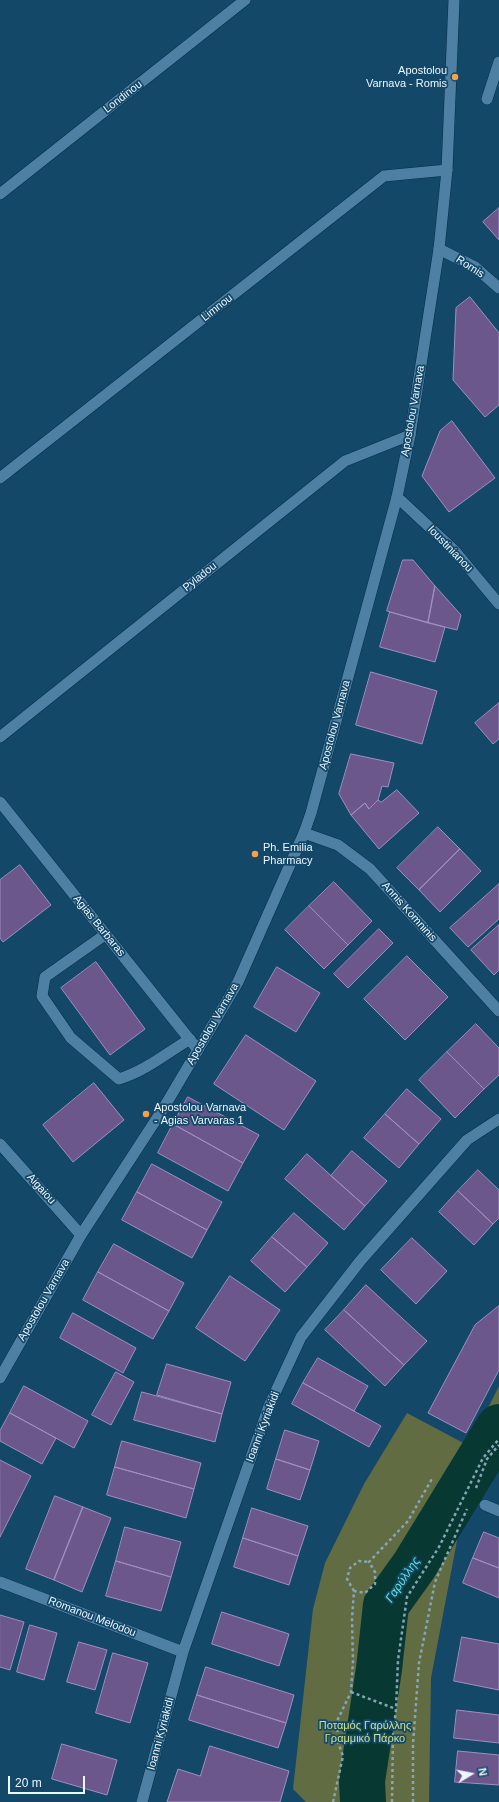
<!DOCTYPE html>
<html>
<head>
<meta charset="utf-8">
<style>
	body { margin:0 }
	#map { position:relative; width:499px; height:1802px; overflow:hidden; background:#144869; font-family:Arial,sans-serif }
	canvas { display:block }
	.north { position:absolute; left:451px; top:1754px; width:40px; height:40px; -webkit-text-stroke:3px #144869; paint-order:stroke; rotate:80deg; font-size:11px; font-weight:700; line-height:16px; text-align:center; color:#ecf7ff }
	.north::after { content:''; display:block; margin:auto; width:14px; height:18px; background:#ecf7ff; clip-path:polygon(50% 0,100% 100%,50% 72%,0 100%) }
	.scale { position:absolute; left:8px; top:1776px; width:77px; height:18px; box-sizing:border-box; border:2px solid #ecf7ff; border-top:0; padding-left:5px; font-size:12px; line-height:14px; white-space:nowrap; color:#ecf7ff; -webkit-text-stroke:3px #144869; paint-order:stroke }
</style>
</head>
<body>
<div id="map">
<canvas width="499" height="1802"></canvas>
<div class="north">N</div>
<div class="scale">20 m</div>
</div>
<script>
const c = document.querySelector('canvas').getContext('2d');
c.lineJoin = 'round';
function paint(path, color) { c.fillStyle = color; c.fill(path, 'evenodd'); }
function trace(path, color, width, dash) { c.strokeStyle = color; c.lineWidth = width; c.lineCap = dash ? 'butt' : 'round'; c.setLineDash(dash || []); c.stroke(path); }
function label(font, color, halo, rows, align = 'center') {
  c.font = font + ' Arial,sans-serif'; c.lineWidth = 3.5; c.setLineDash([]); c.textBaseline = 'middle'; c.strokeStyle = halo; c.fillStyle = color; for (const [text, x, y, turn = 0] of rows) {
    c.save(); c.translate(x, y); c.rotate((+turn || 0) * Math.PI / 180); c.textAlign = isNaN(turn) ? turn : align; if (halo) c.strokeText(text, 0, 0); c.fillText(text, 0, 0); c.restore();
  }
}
const green = new Path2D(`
	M499,1386V1470L463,1509L431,1678L429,1802H306L293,1789L313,1609L325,1563L364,1484L407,1413L469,1446Z`);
const river = new Path2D(`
	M363,1802L362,1781L379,1669L386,1605L414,1566L499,1427`);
const building = new Path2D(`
	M499,208V240L483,222Z
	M470,297L499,333V405L485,417L453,380L456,308Z
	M452,421L495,478L449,512L422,476L440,431Z
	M403,560H413L435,586L428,623L387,611Z
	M435,586L461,615L457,630L428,623Z
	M390,612L445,627L435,662L380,647Z
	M371,672L437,691L422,744L356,725Z
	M499,703V739L493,744L475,723Z
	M351,754L394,763L388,787L382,786L378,800L369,809L365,803L351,815L339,794Z
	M397,790L419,813L379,849L351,815L365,803L369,809L378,800L381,802Z
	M438,827L460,849L419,890L397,868Z
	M460,849L481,871L440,912L419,890Z
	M20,865L51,905L3,942L0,938V880Z
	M334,882L372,921L348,945L309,906Z
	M499,884V919L468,947L450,928Z
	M309,906L348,945L324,969L285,930Z
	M499,925V970L494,975L471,950Z
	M379,929L393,943L348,988L334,974Z
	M407,956L448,997L405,1040L364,999Z
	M96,962L145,1029L110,1055L61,988Z
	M277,967L320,993L296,1032L254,1007Z
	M476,1024L499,1048V1075L484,1089L447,1052Z
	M246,1035L316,1081L284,1130L214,1084Z
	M447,1052L484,1089L455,1118L419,1080Z
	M94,1083L124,1120L73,1162L43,1125Z
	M407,1089L441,1119L419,1144L385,1114Z
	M188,1097L259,1135L243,1163L173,1124Z
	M385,1114L419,1144L399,1168L364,1138Z
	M173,1124L243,1163L228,1191L158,1153Z
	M352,1151L387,1181L365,1206L331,1176Z
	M307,1154L365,1206L344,1230L285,1179Z
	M152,1164L222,1202L207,1230L137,1192Z
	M478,1170L499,1190V1218L493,1224L458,1191Z
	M458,1191L493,1224L474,1245L439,1212Z
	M137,1192L207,1230L192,1258L122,1220Z
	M294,1213L328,1243L307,1267L272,1237Z
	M272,1237L307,1267L285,1292L251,1261Z
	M412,1238L447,1271L416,1304L381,1270Z
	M114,1244L184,1283L169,1311L98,1272Z
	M98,1272L169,1311L153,1339L83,1300Z
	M230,1276L280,1310L245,1361L196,1328Z
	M366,1285L427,1341L404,1365L344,1310Z
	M499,1306V1370L466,1433L428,1413L475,1325Z
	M344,1310L404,1365L385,1386L325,1330Z
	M73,1313L136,1348L123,1373L60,1338Z
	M318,1358L368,1386L354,1411L303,1383Z
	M167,1364L231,1382L222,1414L157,1395Z
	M116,1372L134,1382L111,1425L92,1415Z
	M303,1383L381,1426L369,1447L292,1404Z
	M24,1386L88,1421L74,1448L10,1413Z
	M142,1392L222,1414L215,1442L134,1420Z
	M10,1413L56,1438L42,1464L0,1441V1431Z
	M285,1430L319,1441L310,1470L276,1459Z
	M122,1441L201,1463L194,1489L115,1467Z
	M276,1459L310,1470L300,1500L267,1489Z
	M0,1460L31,1476L0,1537Z
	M115,1467L194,1489L186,1518L107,1495Z
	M55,1496L83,1507L54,1580L26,1569Z
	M83,1507L111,1518L82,1592L54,1580Z
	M252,1508L308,1526L298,1556L243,1538Z
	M125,1527L181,1542L171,1577L116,1561Z
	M484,1532L499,1538V1568L473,1558Z
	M243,1538L298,1556L289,1585L234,1567Z
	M473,1558L499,1568V1598L463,1583Z
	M116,1561L171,1577L161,1611L106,1596Z
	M222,1612L289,1634L279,1666L212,1644Z
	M0,1615L24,1622L10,1670L0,1667Z
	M30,1625L57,1633L44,1680L17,1672Z
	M462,1637L499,1644V1690L454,1681Z
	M79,1642L107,1650L95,1690L67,1682Z
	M113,1653L148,1663L130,1723L96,1713Z
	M206,1667L294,1695L286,1723L197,1695Z
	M197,1695L286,1723L278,1748L189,1720Z
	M457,1710L499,1715V1743L454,1738Z
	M62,1744L117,1760L107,1795L52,1779Z
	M210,1746L289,1771L280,1802H167L178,1769L200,1776Z
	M458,1751L499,1755V1785L455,1782Z`);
const path = new Path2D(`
	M476,1488L487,1459L499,1445
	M354,1591L347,1579L350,1568L359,1561L369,1562
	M351,1692L396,1709
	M333,1802L343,1756L338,1742L337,1721L351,1692L353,1661L352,1619L354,1591L365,1593L375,1584V1572L369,1562L408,1521L433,1477
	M392,1802L393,1735L396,1709L398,1660L407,1597L439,1547L483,1458L499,1439
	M413,1802V1744L419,1663L435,1582L467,1509`);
const service = new Path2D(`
	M487,99L499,62
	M106,934L45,977L42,996L71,1038L119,1079C145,1071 167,1053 190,1039`);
const minor = new Path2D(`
	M0,194L245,0
	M439,249L475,267L499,288
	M0,478L384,176L447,170
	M397,497L454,550L499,604
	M0,737L345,461L410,435
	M0,802L198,1050
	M304,833L338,845L370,869L499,1011
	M0,1144L81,1235
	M485,1505L499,1511
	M0,1582L183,1652
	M142,1802L183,1652L269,1406L301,1337L361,1260L467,1140L499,1119`);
const secondary = new Path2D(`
	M0,1378L81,1235L163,1109L238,982L304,833L311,813L397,497L410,435L439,249L447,170L454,0`);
const markers = [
	[455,77,4,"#f9a04c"],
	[255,854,4,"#f9a04c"],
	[146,1114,4,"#f9a04c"]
];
const poiNames = [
	["Apostolou",447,71,"right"],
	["Varnava - Romis",447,84,"right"],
	["Ph. Emilia",263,848],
	["Pharmacy",263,861],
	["Apostolou Varnava",154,1108],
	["- Agias Varvaras 1",154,1121]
];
const streetNames = [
	["Londinou",123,97,-38],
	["Romis",470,267,33],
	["Limnou",217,308,-38],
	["Apostolou Varnava",413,411,-80],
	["Ioustinianou",450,549,46],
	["Pyladou",200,577,-39],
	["Apostolou Varnava",335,725,-75],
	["Annis Komninis",409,912,48],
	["Agias Barbaras",99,926,51],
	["Apostolou Varnava",213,1024,-60],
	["Aigaiou",41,1189,48],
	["Apostolou Varnava",44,1300,-60],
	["Ioanni Kyriakidi",263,1427,-69],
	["Romanou Melodou",92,1617,21],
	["Ioanni Kyriakidi",161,1734,-75]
];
const parkNames = [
	["Ποταμός Γαρύλλης",365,1726],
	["Γραμμικό Πάρκο",365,1739]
];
const waterNames = [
	["Γαρύλλης",403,1580,-56]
];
paint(green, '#616c42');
trace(river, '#073932', 46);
paint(building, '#6c578d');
trace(building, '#a08ec1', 1);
trace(service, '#052d46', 12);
trace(minor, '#052d46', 12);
trace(secondary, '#052d46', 12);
trace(path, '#87a5b9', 2.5, [3, 3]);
trace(service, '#4e80a4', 11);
trace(minor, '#4e80a4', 11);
trace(secondary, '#4e80a4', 11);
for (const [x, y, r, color] of markers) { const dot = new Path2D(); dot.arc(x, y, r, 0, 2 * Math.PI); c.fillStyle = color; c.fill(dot); trace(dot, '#144869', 1.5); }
label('11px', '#ecf7ff', '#144869', poiNames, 'left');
label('11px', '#ecf7ff', '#144869', streetNames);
label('11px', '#cbe38b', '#144869', parkNames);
label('italic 12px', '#64e3ce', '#144869', waterNames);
</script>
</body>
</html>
